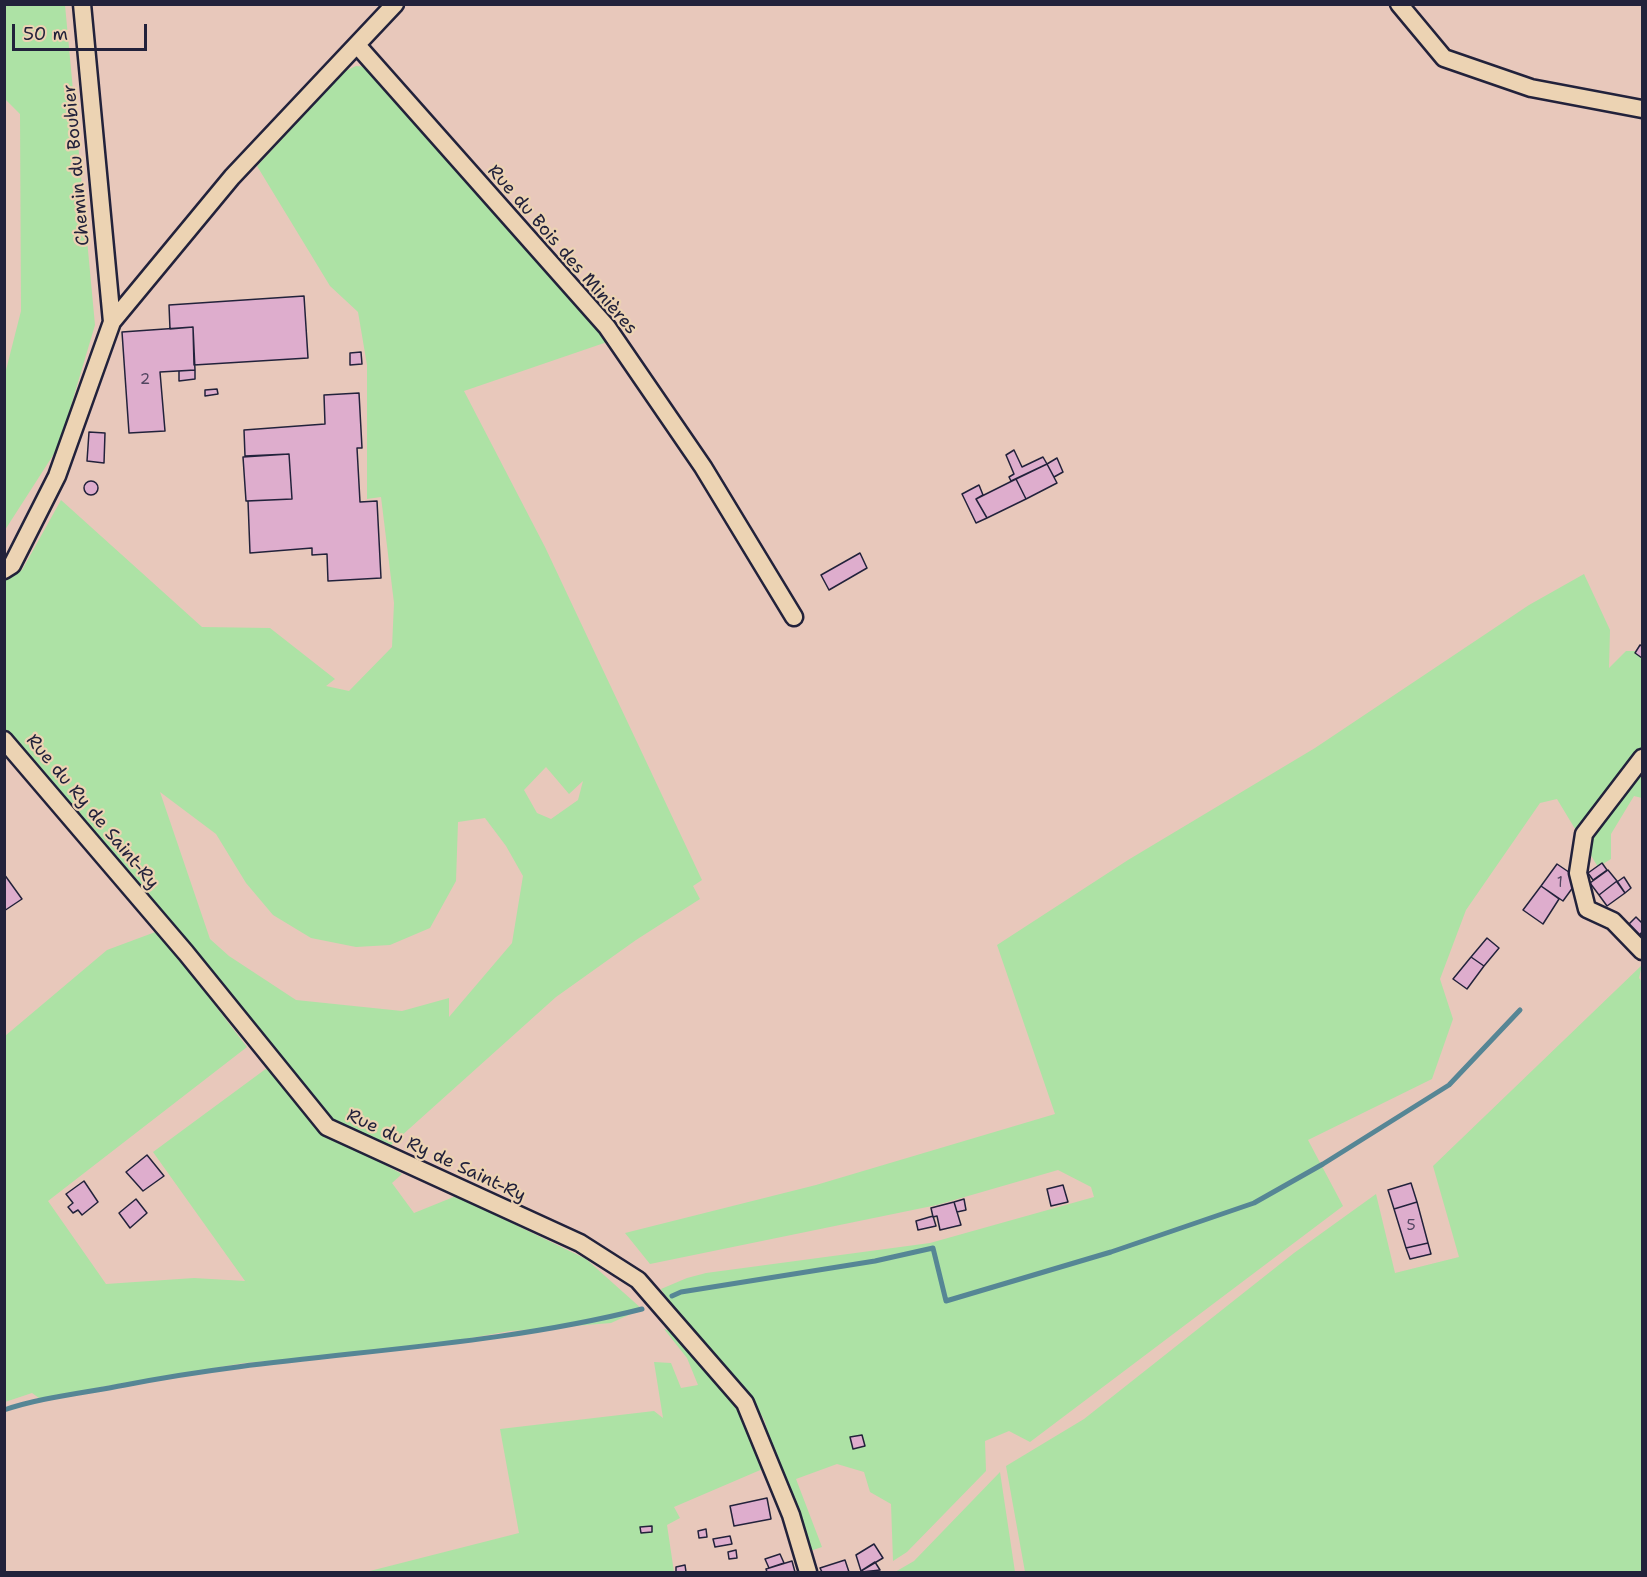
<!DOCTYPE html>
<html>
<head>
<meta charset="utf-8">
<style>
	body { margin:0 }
	#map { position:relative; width:1647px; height:1577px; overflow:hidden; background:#e8c8bb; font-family:"Shantell Sans",sans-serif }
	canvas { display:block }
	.frame { position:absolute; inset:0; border:6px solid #22223b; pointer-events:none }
	.scale { position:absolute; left:12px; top:24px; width:135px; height:27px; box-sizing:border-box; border:3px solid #22223b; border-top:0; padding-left:8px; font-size:18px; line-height:21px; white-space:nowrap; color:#22223b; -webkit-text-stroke:4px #ecd3b3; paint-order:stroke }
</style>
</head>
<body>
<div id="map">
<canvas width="1647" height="1577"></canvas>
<div class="frame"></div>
<div class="scale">50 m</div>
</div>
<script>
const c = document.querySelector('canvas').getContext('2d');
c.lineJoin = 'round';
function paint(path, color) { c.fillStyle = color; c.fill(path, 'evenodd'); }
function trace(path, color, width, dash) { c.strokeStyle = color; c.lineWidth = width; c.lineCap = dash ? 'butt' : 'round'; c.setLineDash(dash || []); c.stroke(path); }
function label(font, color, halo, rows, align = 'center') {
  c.font = font + ' "Shantell Sans",sans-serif'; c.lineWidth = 4.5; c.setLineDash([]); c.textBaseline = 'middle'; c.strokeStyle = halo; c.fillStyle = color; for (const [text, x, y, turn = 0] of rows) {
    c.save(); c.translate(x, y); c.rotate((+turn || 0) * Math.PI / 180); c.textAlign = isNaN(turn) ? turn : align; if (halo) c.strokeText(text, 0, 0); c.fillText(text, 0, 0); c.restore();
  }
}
const green = new Path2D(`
	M5,4L65,5L95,325L59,446L5,530V374L21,311L20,114L5,99Z
	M356,66L367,67L613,340L464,391L545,547L702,880L693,886L700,899L636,940L556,997L390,1146L331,1122L5,732V580L22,570L61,500L202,627L270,628L335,679L326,686L349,691L392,647L394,603L381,497L367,499V365L358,312L330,286L257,166L345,71ZM546,767L569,794L583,781L578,800L551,819L537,813L524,790ZM160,792L216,834L246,883L273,915L311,938L356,947L390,945L430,928L456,881L458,822L485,818L506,846L523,876L512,943L449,1017V998L402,1011L296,1000L229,956L210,939Z
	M1584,574L1610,630L1609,668L1626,651H1642V798L1634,796L1611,834V859L1598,867L1557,799L1540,803L1466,910L1440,979L1453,1019L1432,1079L1308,1140L1343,1206L1030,1442L1009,1431L985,1441L986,1471L907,1552L893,1561L891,1504L870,1492L864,1472L837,1464L796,1479L822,1547L810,1551L768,1446C768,1428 766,1416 752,1405L765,1468L674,1507L680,1518L667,1525L674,1572H366L519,1533L500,1429L654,1411L663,1418L654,1362L671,1363L681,1388L698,1385L687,1358L664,1329L676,1332L684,1326L661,1289L687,1278L706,1273L930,1243L1094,1197L1091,1187L1058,1170L937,1205L650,1264L625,1233L816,1185L1055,1114L997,945L1128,860L1315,748L1529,605Z
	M158,931L247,1047L48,1201L106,1284L194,1278L245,1281L153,1152L267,1068L325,1133L402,1174L392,1183L414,1213L456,1196L586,1259L642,1309L611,1323L510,1331L409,1349L244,1363L101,1387L43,1401L32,1393L5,1402V1036L107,950Z
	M1642,965L1639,978L1642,982V1572H1025L1006,1466L1084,1419L1294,1253L1376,1194L1395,1273L1459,1257L1433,1166Z
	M1000,1472L1015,1572H895L914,1561Z`);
const stream = new Path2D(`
	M672,1296L681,1292L875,1261L933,1248L946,1301L1111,1252L1254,1203L1323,1164L1449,1085L1520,1010
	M4,1410C42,1397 85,1393 125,1385C296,1351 472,1352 642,1309`);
const building = new Path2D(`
	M304,296L308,358L194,365L193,327L170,329L169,305Z
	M193,327L195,370L160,372L165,431L129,433L122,332Z
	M361,352L362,364L350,365V353Z
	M195,370V379L179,381V371Z
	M217,389L218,394L205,396V390Z
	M359,393L362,448H357L360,502L377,501L381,578L328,581L327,554L312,555V548L250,553L248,501L292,499L289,454L245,456L244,430L325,424L324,395Z
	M89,432L105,433L104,463L87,461Z
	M1014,450L1022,467L1043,457L1047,464L1011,481L1009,477L1014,474L1006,455Z
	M289,454L292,499L246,501L243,457Z
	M1057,458L1063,472L1054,477L1047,464Z
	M1047,464L1057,483L1026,499L1016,479Z
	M1016,479L1026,499L987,518L976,499Z
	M84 488a7 7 0 1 1 14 0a7 7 0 1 1-14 0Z
	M979,485L983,495L976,499L987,518L976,523L962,494Z
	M860,553L867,568L829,590L821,575Z
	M1640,645L1642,646V658L1635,653Z
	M1602,863L1607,870L1593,880L1588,873Z
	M1557,864L1579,879L1563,901L1541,886Z
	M1608,870L1617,881L1599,895L1590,883Z
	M4,874L22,899L4,911Z
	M1624,877L1631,888L1625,893L1617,882Z
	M1617,881L1625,893L1607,906L1599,895Z
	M1541,886L1559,899L1543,924L1523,910Z
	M1636,917L1642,923V932L1638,937L1626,927Z
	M1487,938L1499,948L1484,966L1471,957Z
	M1471,957L1484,966L1467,989L1453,979Z
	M147,1155L164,1176L143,1191L126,1172Z
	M84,1181L98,1202L82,1215L78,1210L73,1213L68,1207L73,1203L66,1194Z
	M1411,1183L1417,1202L1394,1209L1388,1190Z
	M1063,1185L1068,1202L1051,1206L1047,1189Z
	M136,1199L147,1213L130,1228L119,1213Z
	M964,1199L966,1210L957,1212L954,1202Z
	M954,1202L961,1225L940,1230L937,1216L933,1217L931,1208Z
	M1417,1202L1428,1243L1406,1248L1394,1209Z
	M933,1216L936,1226L918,1230L916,1221Z
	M1428,1243L1431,1254L1410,1259L1406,1248Z
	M862,1435L865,1446L853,1449L850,1437Z
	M767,1498L771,1519L734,1526L730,1506Z
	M652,1526V1532L641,1533L640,1527Z
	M706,1529L707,1537L699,1538L698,1531Z
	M730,1536L732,1544L715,1547L713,1539Z
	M874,1544L883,1558L861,1571L856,1555Z
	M736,1550L737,1558L729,1559L728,1552Z
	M780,1554L784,1563L769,1568L765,1559Z
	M845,1560L849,1572H822L820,1568Z
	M792,1561L795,1572H767L766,1569Z
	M875,1562L880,1570L862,1572L861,1571Z
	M685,1565L686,1572H676V1567Z`);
const street = new Path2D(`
	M82,4L112,322
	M1399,4L1444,58L1531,88L1642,109
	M357,45L607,327L703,467L794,617
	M4,570L12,565L57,476L112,322L232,177L395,4
	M4,740L186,953L327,1127L580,1243L638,1280L745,1403L791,1515L808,1572
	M1642,758L1584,834L1578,873L1587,909L1613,921L1642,951`);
const numberNames = [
	["2",145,380],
	["1",1560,883],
	["5",1411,1226]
];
const streetNames = [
	["Chemin du Boubier",77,165,-95],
	["Rue du Bois des Minières",562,250,49],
	["Rue du Ry de Saint-Ry",92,812,50],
	["Rue du Ry de Saint-Ry",436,1156,25]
];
paint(green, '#ade2a5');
trace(stream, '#568695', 5);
paint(building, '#deadcd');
trace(building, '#22223b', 1.5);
trace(street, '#22223b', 21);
trace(street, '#ecd3b3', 16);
label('15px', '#514560', null, numberNames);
label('18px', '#22223b', '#ecd3b3', streetNames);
</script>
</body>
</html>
